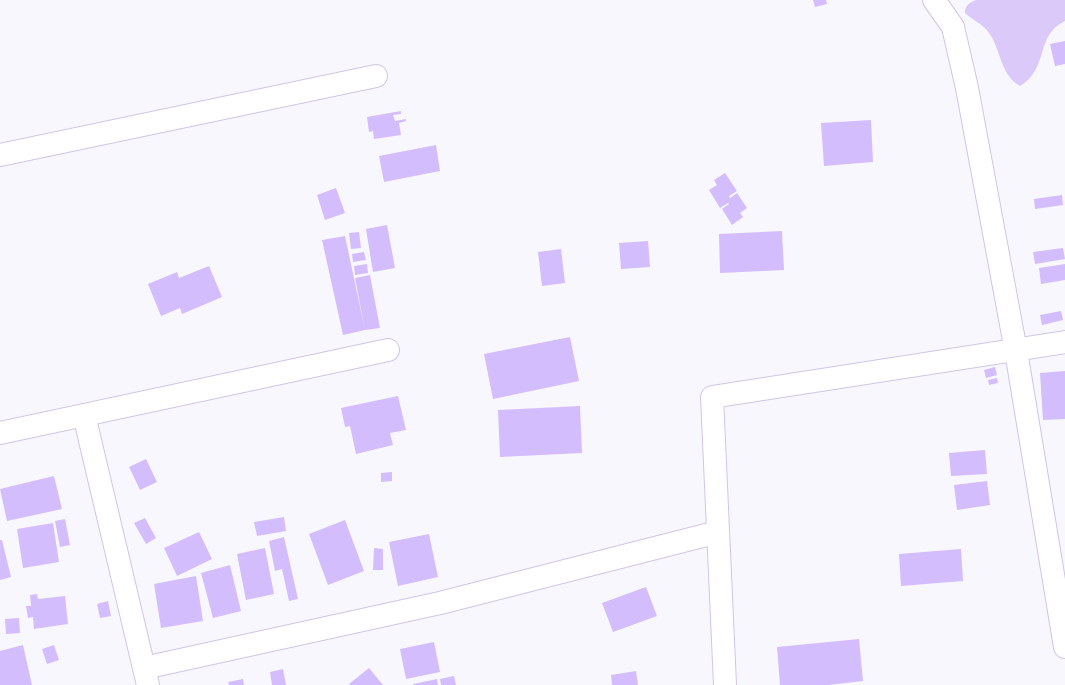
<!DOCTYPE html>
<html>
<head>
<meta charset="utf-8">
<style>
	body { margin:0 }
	canvas { display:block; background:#f9f7fe }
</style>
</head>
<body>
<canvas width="1065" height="685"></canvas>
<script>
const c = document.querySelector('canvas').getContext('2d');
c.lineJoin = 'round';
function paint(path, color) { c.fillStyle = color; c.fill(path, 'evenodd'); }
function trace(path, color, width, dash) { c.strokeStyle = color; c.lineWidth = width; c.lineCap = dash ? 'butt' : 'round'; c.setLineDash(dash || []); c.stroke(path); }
const water = new Path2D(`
	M976,0H1065V21C1034,36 1050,68 1020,86C1000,75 1001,49 989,33C983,24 972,20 965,13C965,5 969,3 976,0Z`);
const building = new Path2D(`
	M813,0H826L827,4L815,7Z
	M1065,41V64L1055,66L1050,44Z
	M401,111V114L393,115L395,121L406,119V121L399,123L401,135L374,139L373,131L369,132L367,117Z
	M871,120L873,162L824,166L821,123Z
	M436,145L440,171L384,182L379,156Z
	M725,173L737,191L729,196L730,198L737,193L747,208L740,213L743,217L732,225L722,209L729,204L728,203L720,208L709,190L717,185L714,180Z
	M336,188L345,213L325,220L317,195Z
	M1062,195L1063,205L1035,209L1034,199Z
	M387,225L395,268L373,272L366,229Z
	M782,231L784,270L720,273L719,234Z
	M359,232L361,248L351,249L349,233Z
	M345,236L365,330L343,335L322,240Z
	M648,241L650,267L621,269L619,243Z
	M1063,248L1065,259L1035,264L1033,252Z
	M561,249L565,283L542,286L538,252Z
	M364,252L366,260L353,262L352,254Z
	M367,264L368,273L355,275L354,266Z
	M1065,264V280L1041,284L1039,268Z
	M209,266L222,297L182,314L180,308L161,316L148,284L177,272L179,278Z
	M370,275L380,328L365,330L355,278Z
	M1061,311L1063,320L1042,325L1040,315Z
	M570,337L579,381L493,399L484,354Z
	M995,367L997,375L986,378L984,370Z
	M1065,371V419L1043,420L1040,373Z
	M997,378L998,383L989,385L988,380Z
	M398,396L406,430L390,433L393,445L356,454L350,426L345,427L341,408Z
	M580,406L582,453L500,457L498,410Z
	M985,450L987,474L951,476L949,453Z
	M146,459L157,482L140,490L129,467Z
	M392,472V481L381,482V473Z
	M54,476L62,509L7,521L0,489Z
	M987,481L990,505L957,510L954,485Z
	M284,517L286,531L257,536L254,522Z
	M145,518L156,538L146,544L134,523Z
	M65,519L70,545L60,547L55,521Z
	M345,520L364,571L328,585L309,534Z
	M53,523L59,562L23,568L17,529Z
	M199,532L212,559L177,576L164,548Z
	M429,534L438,577L398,586L389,542Z
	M284,537L298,599L289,601L282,569L275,571L269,541Z
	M0,540H2L11,577L0,580Z
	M265,548L274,594L246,600L237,554Z
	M374,548L383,549V570H373Z
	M961,549L963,581L901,586L899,554Z
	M230,565L241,611L213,618L201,573Z
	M196,576L203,621L161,628L154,584Z
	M646,587L657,616L613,632L602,603Z
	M37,594L38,599L65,596L68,624L34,629L33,617L28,618L26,606H31L30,595Z
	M108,601L111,616L100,618L97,604Z
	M19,618L20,633L6,634L5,619Z
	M859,639L863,681L828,685H780L777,647Z
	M434,642L440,672L406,679L400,649Z
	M23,645L32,685H0V651Z
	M54,645L59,660L47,664L42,649Z
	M369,668L383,685H350L349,684Z
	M283,669L286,685H272L270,672Z
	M636,671L638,685H612L611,675Z
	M454,676L456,685H441L440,679Z
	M243,679L244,685H229L228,682Z
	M437,679L438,685H413V684Z`);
const street = new Path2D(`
	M934,0L953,27L967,88L1016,351L1065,647
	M0,155L376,76
	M84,415L148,685
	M0,433L388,350
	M144,668L440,603L718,532
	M725,685L712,397L1065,342`);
paint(water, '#dac9f9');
paint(building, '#d4bdfc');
trace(street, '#d1c5e7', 24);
trace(street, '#fff', 22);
</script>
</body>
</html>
